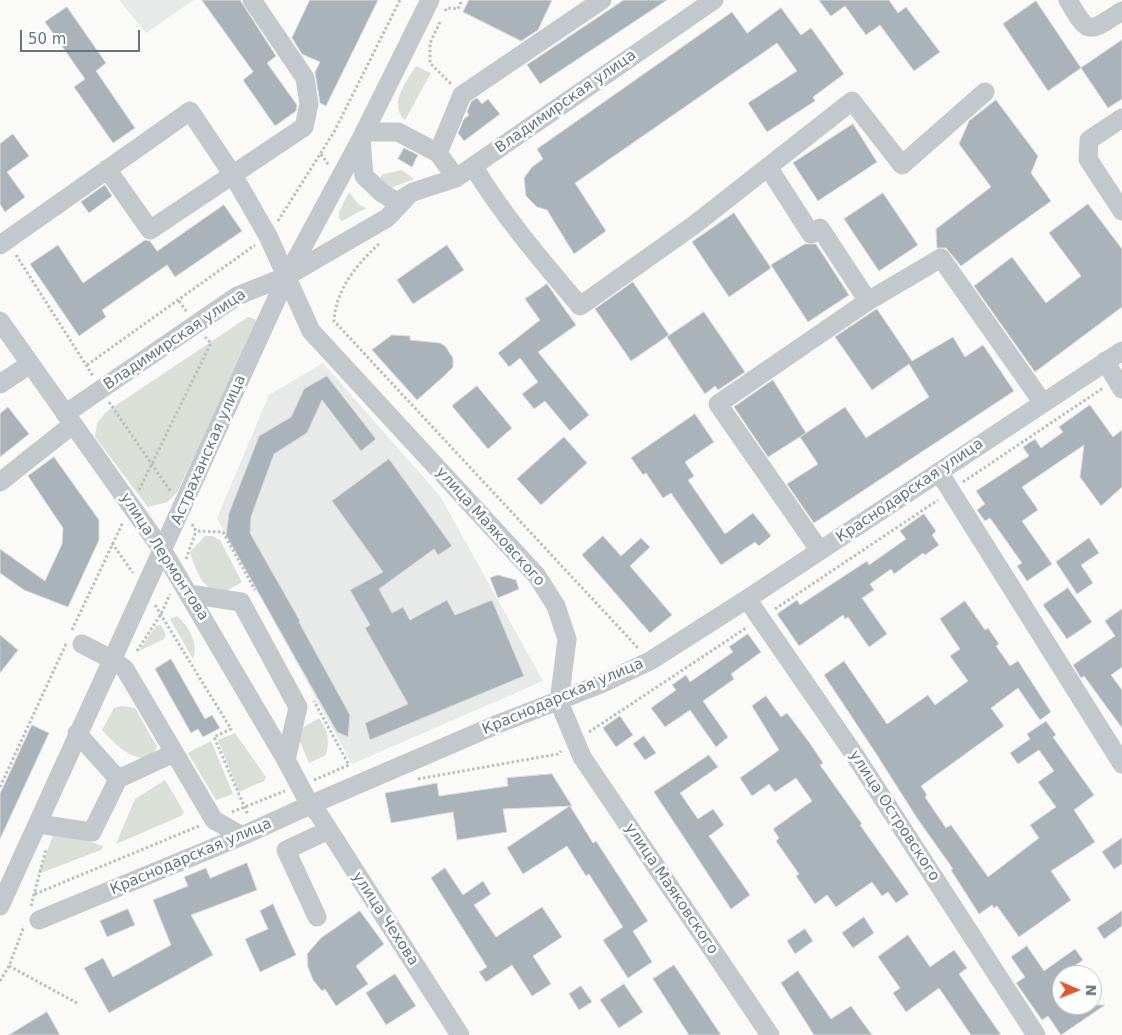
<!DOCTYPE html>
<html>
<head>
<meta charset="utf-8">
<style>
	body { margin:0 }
	#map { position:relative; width:1122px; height:1035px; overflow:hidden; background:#fafaf8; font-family:"DejaVu Sans",sans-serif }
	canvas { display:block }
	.north { position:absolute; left:1052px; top:965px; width:50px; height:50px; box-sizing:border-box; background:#fff; border:1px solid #c1c8cd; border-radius:50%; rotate:91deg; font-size:14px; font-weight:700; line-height:20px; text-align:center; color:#657683 }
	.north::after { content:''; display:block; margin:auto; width:18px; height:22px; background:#e4572e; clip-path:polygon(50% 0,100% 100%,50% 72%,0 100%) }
	.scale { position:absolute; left:20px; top:30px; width:120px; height:22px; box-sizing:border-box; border:2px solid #657683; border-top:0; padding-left:6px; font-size:15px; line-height:18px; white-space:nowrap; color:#657683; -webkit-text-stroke:4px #fff; paint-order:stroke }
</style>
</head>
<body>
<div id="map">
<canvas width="1122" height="1035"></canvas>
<div class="north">N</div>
<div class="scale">50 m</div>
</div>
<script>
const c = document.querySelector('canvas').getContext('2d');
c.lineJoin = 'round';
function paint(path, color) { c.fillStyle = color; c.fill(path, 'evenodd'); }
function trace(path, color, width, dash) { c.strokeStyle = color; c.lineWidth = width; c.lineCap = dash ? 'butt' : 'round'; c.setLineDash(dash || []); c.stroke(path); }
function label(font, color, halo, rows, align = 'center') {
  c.font = font + ' "DejaVu Sans",sans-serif'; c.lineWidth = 5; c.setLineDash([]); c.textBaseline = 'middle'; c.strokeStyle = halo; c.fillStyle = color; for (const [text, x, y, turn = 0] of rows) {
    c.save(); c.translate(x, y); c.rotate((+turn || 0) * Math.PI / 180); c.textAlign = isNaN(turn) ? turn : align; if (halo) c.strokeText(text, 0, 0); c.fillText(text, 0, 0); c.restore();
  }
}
const built = new Path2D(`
	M119,0H194L146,33Z
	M323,363L440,496L543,681L352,764L217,518L269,395Z`);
const green = new Path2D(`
	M416,66L431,73L405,120C388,104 406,82 416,66Z
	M402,170L414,179L391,188L379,179L383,174Z
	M349,192L358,204L366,208L342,221L339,218V212Z
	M248,317L255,319L258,326L177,492L168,502L148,507L95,437L97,423L106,412Z
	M205,536H212L220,540L242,582C236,585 230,590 224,591C203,595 195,567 190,552Z
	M177,616C189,627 199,643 193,659L170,619Z
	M161,625L166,635L164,639L139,651L156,626Z
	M122,706L135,708L157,747C145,774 113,743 102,730L114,708Z
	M319,718C328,732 330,738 326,755L309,763L299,739L301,729Z
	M235,733L266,777L264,781L239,792L218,740Z
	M211,741L233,794L216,800L188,753Z
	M165,780L184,812L181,816L116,844L135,799Z
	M67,834L103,846L101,850L38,874L53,836Z`);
const building = new Path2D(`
	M202,0H240L276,56L267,63L297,105L296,111L275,126L243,80L253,72Z
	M310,0H378L326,106L320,103L315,72L320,62L302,54L292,38Z
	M469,0H552L538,30L521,41L463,12Z
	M624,0H667L540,84L527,65Z
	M819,0H889L898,13L906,7L940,52L914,71L880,25L866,35L845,6L831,16Z
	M1036,1L1081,68L1048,91L1003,24Z
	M67,7L106,63L96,71L135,128L113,143L74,87L85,79L45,22Z
	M781,8L801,35L811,28L844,74L813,97L815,101L767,132L748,103L797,71L777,43L575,183L606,231L574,254L547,210L537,207L526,196L524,178L532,167L543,159L537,149L732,12L747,33Z
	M1122,40V99L1108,108L1081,68Z
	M477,98L482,104L488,99L500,114L464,141L458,133L464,119L469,115L467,112L471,102Z
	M996,100L1038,156L1031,173L1051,201L961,266L946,248H937L936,229L991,187L959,144L969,121Z
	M853,124L877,162L818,201L793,163Z
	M13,134L29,156L7,172L25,197L5,212L0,204V144Z
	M404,148L418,155L412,167L398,159Z
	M105,185L112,196L89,213L81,202Z
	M883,193L918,245L879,271L844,219Z
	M1088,204L1122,249V307L1035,372L974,286L1012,257L1046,303L1081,276L1049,233Z
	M224,205L242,231L175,277L167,265L102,310L106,317L79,336L30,264L58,245L83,283L145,240L150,241L157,251Z
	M734,213L771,268L729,297L692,242Z
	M805,244H816L849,295L808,322L771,265Z
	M447,245L464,270L413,304L397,280Z
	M633,282L669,335L631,361L595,309Z
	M547,284L576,325L538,352L589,415L570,431L545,401L534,409L522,394L538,382L520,358L509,367L498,353L540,320L525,299Z
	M877,309L912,361L953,337L965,357L983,345L1014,391L814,523L787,484L818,464L800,437L845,407L866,438L929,397L909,364L872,390L835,337Z
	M704,312L745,372L718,390L715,386L705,394L667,337Z
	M392,335L410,336V340L440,343L445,346L453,358V367L443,377L417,400L372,350Z
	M327,376L376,439L361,451L322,400L307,433L274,454L251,517L250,533L300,621L299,622L350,715L348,737L337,732L226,535L229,513L259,436L291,417L304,389Z
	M773,380L806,433L768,457L734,407Z
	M477,386L512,428L488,449L452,406Z
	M1090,405L1113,437L1122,430V487L1101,506L1080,477L1084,445L1022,487L1038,510L1022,521L1052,564L1027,581L1017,566L1022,563L990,518L985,521L977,510L985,504L976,491L1029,456L1023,447L1035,439L1041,448L1063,432L1059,427Z
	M8,407L29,434L0,457V414Z
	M695,414L714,442L685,462L694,476L688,480L725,534L753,513L771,536L759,546L755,542L721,565L671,493L663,498L646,473L643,475L631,458Z
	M564,437L587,463L541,505L517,479Z
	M54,457L99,520V540L68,607L24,590L0,573V549L45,581L62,544L63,528L28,476Z
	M389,459L452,546L438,555L434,549L379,589L392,613L403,607L410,620L447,600L455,615L492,600L524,676L370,740L365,723L408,704L365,628L370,625L350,590L383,572L332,501Z
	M924,514L936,531L932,535L939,545L925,555L923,553L894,574L891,569L870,584L874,590L862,598L887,634L869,647L848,617L845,619L843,615L799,646L777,614L797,600L800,605L867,561L869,565L906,539L900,531Z
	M603,536L621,556L641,538L650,547L630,566L672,615L650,633L582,555Z
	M1089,538L1099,553L1081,565L1093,583L1077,594L1056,562Z
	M498,575L516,580L519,589L498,598L490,578Z
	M1068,588L1092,622L1067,639L1043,605Z
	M965,601L985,630L988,628L999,644L996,646L1010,666L1018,661L1051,712L1040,720L1018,688L991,708L1004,726L921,786L927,795L925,797L946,828L951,825L988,877L1039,838L1030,825L1056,807L1038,782L1054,771L1039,750L1018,764L1010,753L1030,739L1027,734L1046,721L1056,735L1053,737L1094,795L1074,810L1095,842L1051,871L1071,900L1019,937L997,906L994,908L992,905L979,914L951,870L953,869L917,818L875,752L824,675L844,661L887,724L928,695L935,705L968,681L950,656L960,649L940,619Z
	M1122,609V667L1111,675L1122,690V728L1084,676L1081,678L1073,665L1115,636L1105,621Z
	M748,634L761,652L731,674L734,679L703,701L728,737L716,747L690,710L665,727L651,708L676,690L672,685L686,675L690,682L733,652L729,647Z
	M0,635L18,650L0,673Z
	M171,659L205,719L212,715L220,728L203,737L198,729L191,733L155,669Z
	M766,696L781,717L787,713L809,742L823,763L820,765L862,824L860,825L909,894L896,903L888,892L882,896L872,882L836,907L827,895L815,904L796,876L799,874L776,841L779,838L773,829L812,801L796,778L775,792L769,784L752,796L740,778L779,750L752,706Z
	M620,716L633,735L616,747L603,728Z
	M32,725L49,733L0,839V794Z
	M644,736L656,753L645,760L633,744Z
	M709,755L718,767L680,793L698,819L713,809L724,825L709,836L750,895L731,909L654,792Z
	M552,774L572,806L503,809L507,832L457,840L453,812L391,823L385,793L437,783L439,796L508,786L507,778Z
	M570,806L593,843L596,841L648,921L633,931L652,962L628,978L603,940L623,927L589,874L586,876L567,846L523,874L507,848Z
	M1122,838V864L1114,869L1102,852Z
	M247,863L257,890L191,915L213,955L109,1013L84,968L103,958L113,977L171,945L153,900L188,886L184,877L206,868L210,878Z
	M445,868L463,895L483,881L491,894L474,905L496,937L542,907L562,937L533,956L551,984L532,996L512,965L486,982L479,972L487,967L431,878Z
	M273,904L296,955L260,972L245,939L268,929L260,911Z
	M128,909L135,925L107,937L100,921Z
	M360,911L384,944L356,966L368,984L336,1006L325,989L322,991L313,980L308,967L307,954L321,938Z
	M1122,911V926L1104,939L1097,928Z
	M864,917L874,933L853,948L842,933Z
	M805,929L813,941L795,954L787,941Z
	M908,935L930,967L954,950L967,968L959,974L1001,1035H971L939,988L906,1012L893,993L900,988L878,957Z
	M1027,946L1044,971L1075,949L1083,960L1062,975V1005H1105L1061,1035L1048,1016L1042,1020L1016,983L1025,977L1011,957Z
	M674,965L695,996L721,1035H689L653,979Z
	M798,971L831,1019L851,1006L872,1035H814L781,983Z
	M395,974L416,1006L386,1025L366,993Z
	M624,984L643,1012L619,1028L600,1000Z
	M581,986L592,1002L579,1010L569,994Z
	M47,1012L60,1035H9Z`);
const path = new Path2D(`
	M445,11L447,8L458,9L462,0
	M440,22L430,43V63L451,84
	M321,154L328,164
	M278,221L334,132L400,0
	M379,244C357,264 336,289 334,321L638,648
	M16,255L93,376
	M179,301L187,312
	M87,365L255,245
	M109,402L171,492
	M963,482L1103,388
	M139,490L211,343L205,337
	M192,524L196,531L223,532L255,590
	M112,543L133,573
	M186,559L196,531
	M155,605L231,729L214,737L248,815
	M775,609L938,500
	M72,630L123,522
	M137,651L161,614L170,594
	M589,732L746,628
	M418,779L558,754L561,751
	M314,780L349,765L314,701
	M0,787L66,644
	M232,812L285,791
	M35,894L199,826
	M31,906L46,849
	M9,966L77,1003
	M0,981L9,966L24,926`);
const minor = new Path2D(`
	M1068,0C1089,36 1088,33 1122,11
	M1122,118L1089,140L1088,159L1122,211
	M364,132H398L438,153
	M361,139L364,176L382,193L397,202L413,192L456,178L714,0
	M473,166C504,217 542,261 580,306L694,225L852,101L902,165L985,92
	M768,167L811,234L820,228L868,301L718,404L820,551
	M107,169L150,230L304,127L309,104L305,78L252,0
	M456,178L438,153L462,95L602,0
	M0,245L190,111L233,175L268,236L311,331L537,576L556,606L567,639L559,702L582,757L770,1035
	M868,301L941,258L1043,403
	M0,321L163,551L286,760L310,805L318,813L460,1035
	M1105,361L1122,389
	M0,384L30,364
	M65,414L237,296L287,276L387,218L408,196
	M939,472L1122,764
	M0,482L72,425
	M189,594L241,602L298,707L286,760
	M747,599L854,754L1036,1035
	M82,644L113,660L125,669L214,820L242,836
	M77,733L118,779
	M38,824L92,832L118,779L174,753
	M0,906L287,276L361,139L430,0
	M317,917L286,850L329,830
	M39,920L242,836L310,805L498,724L601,684L650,661L747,599L1122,351`);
const streetNames = [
	["Владимирская улица",566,102,-35],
	["Владимирская улица",175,340,-34],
	["Астраханская улица",209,450,-66],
	["Краснодарская улица",910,491,-34],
	["улица Маяковского",490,527,48],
	["улица Лермонтова",164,557,57],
	["Краснодарская улица",563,697,-23],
	["улица Островского",894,816,57],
	["Краснодарская улица",191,857,-23],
	["улица Маяковского",671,889,56],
	["улица Чехова",385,919,57]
];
paint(built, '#e8e9e9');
paint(green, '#dadfd7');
paint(building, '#aab3b9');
trace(building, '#dcdcda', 1);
trace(path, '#bbbfc2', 3, [2.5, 2.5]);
trace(minor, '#c3c8cc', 19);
label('15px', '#657683', '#fff', streetNames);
</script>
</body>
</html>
